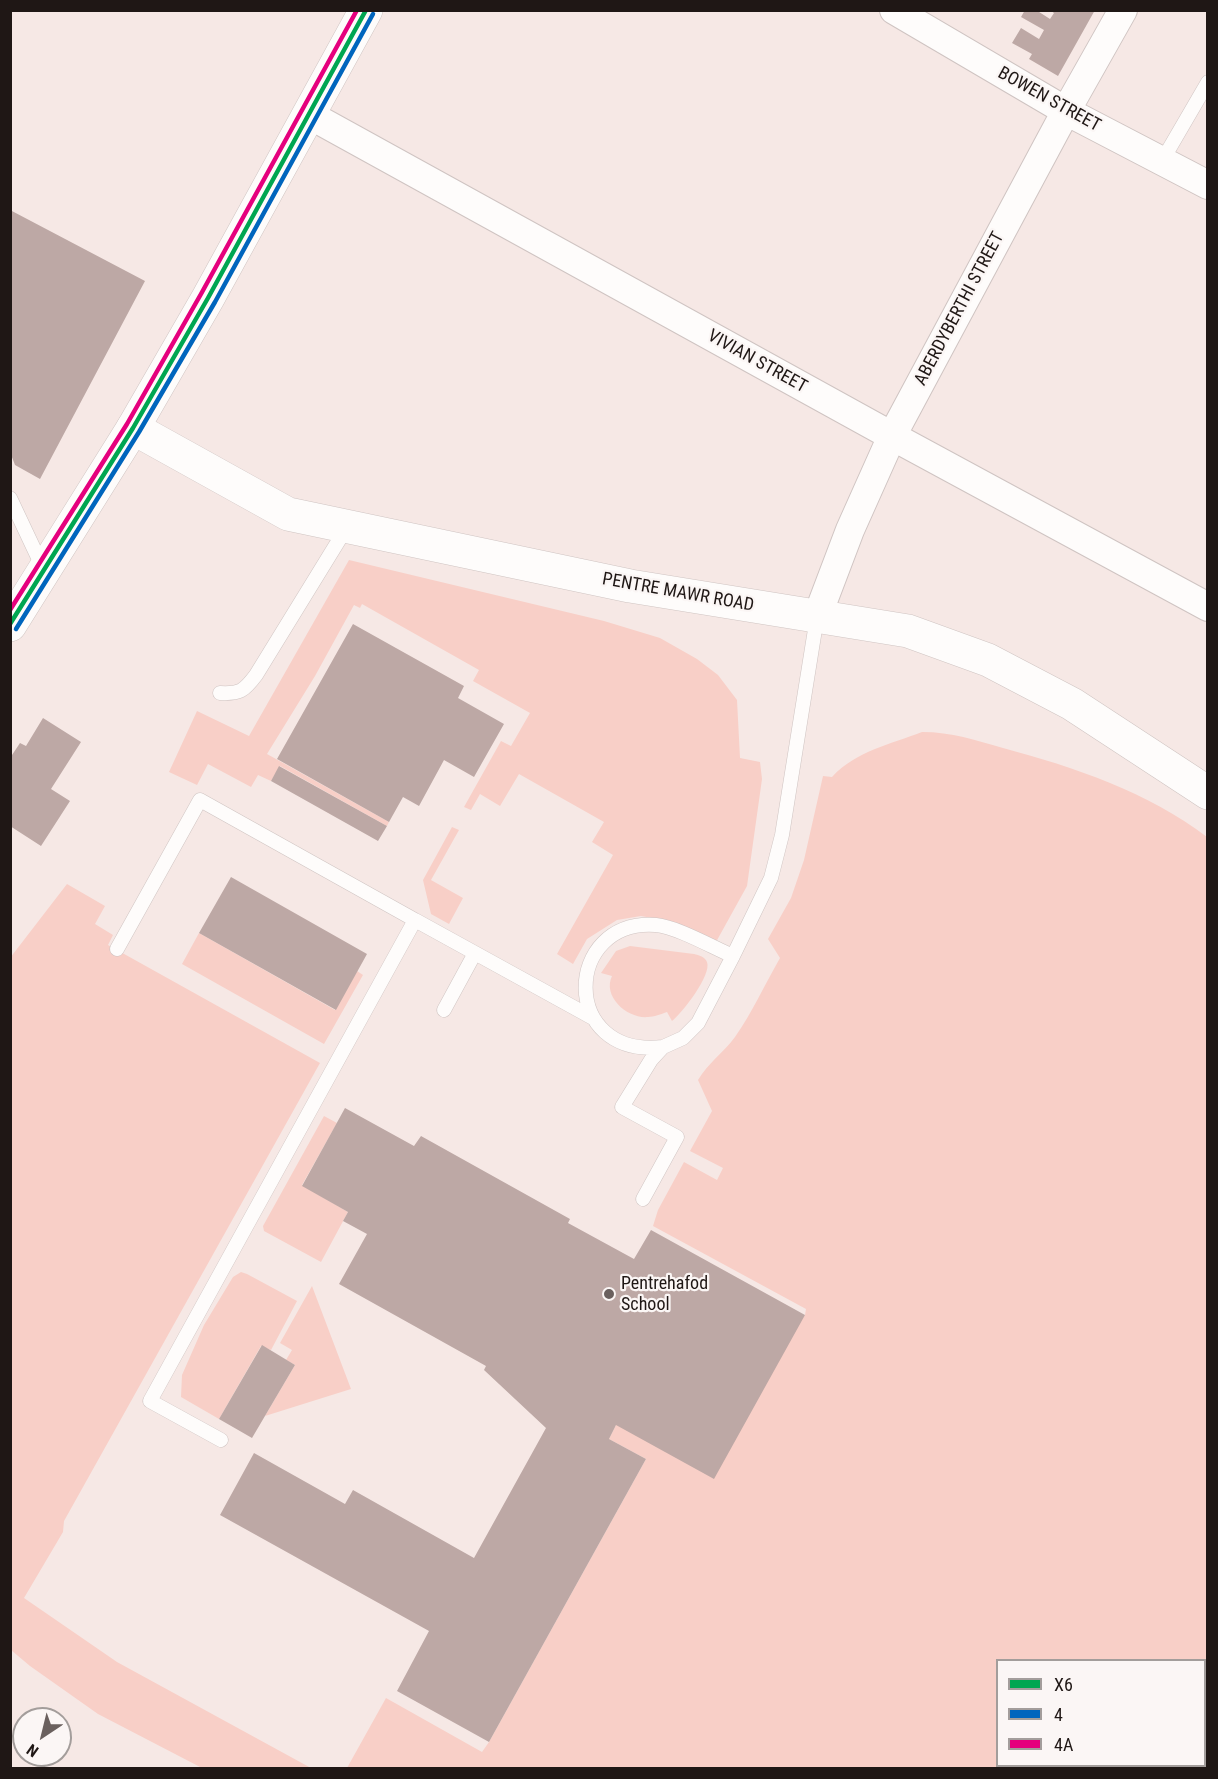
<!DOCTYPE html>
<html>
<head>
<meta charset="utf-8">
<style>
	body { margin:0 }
	#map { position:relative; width:1218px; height:1779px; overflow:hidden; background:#f6e8e5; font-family:"Roboto Condensed",sans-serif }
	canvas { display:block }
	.frame { position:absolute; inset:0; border:12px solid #1f1715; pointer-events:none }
	.legend { position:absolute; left:996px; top:1659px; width:210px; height:108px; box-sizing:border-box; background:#fbf6f5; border:2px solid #a39d9b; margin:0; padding:8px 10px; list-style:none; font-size:18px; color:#1f1715 }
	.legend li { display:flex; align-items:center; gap:12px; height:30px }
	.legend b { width:30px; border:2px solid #a39d9b }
	.north { position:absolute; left:12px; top:1707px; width:60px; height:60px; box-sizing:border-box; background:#fbf6f5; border:2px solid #a39d9b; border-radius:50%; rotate:215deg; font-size:16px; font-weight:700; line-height:24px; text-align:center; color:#1f1715 }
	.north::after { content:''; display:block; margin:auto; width:21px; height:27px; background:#6a605e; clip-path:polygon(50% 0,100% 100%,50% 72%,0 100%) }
</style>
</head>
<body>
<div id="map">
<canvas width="1218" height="1779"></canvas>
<div class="frame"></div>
<ul class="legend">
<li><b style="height:8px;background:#00a651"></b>X6</li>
<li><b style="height:8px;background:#0065bd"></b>4</li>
<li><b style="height:8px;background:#e5007d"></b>4A</li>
</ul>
<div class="north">N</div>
</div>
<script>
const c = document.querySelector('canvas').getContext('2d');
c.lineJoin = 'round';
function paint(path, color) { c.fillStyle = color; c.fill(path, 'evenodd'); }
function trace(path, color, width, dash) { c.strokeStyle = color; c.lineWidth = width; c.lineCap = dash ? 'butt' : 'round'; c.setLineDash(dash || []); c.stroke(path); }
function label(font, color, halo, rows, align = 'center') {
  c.font = font + ' "Roboto Condensed",sans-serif'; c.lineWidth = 4.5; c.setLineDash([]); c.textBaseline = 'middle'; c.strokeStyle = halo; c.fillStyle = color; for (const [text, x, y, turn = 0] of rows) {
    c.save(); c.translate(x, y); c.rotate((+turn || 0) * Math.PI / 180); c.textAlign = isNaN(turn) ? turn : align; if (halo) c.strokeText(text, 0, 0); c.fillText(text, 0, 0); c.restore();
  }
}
const green = new Path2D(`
	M349,560L604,621L660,638L697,659L718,675L737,700L740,758L760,762L762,779L747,886L716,942L663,920L641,916L617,920L587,939L573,964L557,954L613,855L592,842L604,822L519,774L500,806L480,794L471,810L464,807L501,741L511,746L530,713L473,681L479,670L362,604L360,608L354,605L315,676L267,754L389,822L387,826L280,766L271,781L258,775L251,787L208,764L197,785L169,772L197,711L249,736Z
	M922,732C952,732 975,740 1003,748C1074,767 1148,792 1207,837V1723L1205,1724L1204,1660H998V1766H1070L1060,1768H347L386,1698L482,1752L489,1742L646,1459L609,1439L616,1425L805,1315L806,1309L653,1226L658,1210L684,1162L717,1180L723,1168L690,1151L712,1111L698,1080C708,1063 724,1052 735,1037C752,1013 765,984 780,958L768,939L791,898L804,860L823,776L832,777C856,751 891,744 922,732Z
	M452,827L459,830L431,880L463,898L449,924L431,914L423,880Z
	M67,884L105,906L95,924L113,935L108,945L320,1063L64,1521L63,1532L24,1598L117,1662L311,1768H202L98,1714L30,1666L11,1650L10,958Z
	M199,933L335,1010L357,971L363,975L324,1044L182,964Z
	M630,946L694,954C699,955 705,957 707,962C712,975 682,1013 672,1021L667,1012C661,1014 654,1017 648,1017C628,1019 602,997 612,976L601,973L616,951Z
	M324,1116L337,1123L302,1185L348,1212L321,1262L264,1231L263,1226Z
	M241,1272L247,1274L297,1301L271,1350L261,1346L219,1419L181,1397L182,1375L204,1325L233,1277Z
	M312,1286L351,1389L265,1416L295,1365L286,1360L292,1350L280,1343Z`);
const building = new Path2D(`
	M1025,10H1036L1050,19L1054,13L1050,10H1095L1058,76L1029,59L1032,54L1012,43L1021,28L1039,39L1044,30L1021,17Z
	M10,210L145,281L40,479L15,465L10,452Z
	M353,624L464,686L458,698L504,724L474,777L444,760L419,806L403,797L389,822L277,759Z
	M43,718L81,742L51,789L70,801L41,846L10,826V758L20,743L26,746Z
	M279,766L387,826L378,841L271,781Z
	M231,877L367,954L336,1010L199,933Z
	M345,1108L414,1146L421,1136L570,1219L568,1223L634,1259L651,1230L805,1315L714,1479L616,1425L609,1439L646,1459L489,1742L397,1691L429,1631L220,1515L254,1453L345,1504L353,1490L474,1558L546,1428L484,1370L486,1366L339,1284L367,1234L343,1221L348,1212L302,1186Z
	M262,1345L295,1365L252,1438L219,1419Z`);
const service = new Path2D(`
	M1162,161L1208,82
	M10,498L43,568
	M220,693C240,694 244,691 256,675L347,527
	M117,949L200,800L415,920
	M733,956L771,878L782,835L817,617
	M444,1010L475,953
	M643,1199L677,1137L622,1107L651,1060L663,1047L683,1038L698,1023L733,956C712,947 677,927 656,925C563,918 559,1059 663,1047
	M221,1440L150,1401L415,920L593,1018`);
const minor = new Path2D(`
	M894,10L1066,111L1208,185
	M308,114L892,436L1208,607
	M817,617L850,530L892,436L1066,111L1123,10`);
const tertiary = new Path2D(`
	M133,428L288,514L630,586L908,631L988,660L1072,704L1208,793`);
const secondary = new Path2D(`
	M10,625L133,428L208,298L366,10`);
const bus1 = new Path2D(`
	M10,624L133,428L208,298L366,10`);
const bus2 = new Path2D(`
	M16,629L139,432L215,302L373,14`);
const bus3 = new Path2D(`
	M10,610L127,424L201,294L357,10`);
const markers = [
	[609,1294,6,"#6a605e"]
];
const streetNames = [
	["BOWEN STREET",1049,100,29],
	["ABERDYBERTHI STREET",960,309,-62],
	["VIVIAN STREET",757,362,29],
	["PENTRE MAWR ROAD",678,593,10]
];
const poiNames = [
	["Pentrehafod",621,1284],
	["School",621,1305]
];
paint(green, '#f8cfc7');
paint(building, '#bda8a5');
trace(service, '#cfc4c2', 15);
trace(minor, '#cfc4c2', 30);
trace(tertiary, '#cfc4c2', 34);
trace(secondary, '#cfc4c2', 34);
trace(service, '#fefcfb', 14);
trace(minor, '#fefcfb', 28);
trace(tertiary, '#fefcfb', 33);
trace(secondary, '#fefcfb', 33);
trace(bus1, '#00a651', 4.5);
trace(bus2, '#0065bd', 4.5);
trace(bus3, '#e5007d', 4.5);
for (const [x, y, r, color] of markers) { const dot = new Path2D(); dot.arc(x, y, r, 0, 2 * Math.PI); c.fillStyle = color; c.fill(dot); trace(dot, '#fbf6f5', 2); }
label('18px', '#1f1715', '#fbf6f5', streetNames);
label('18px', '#1f1715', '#fbf6f5', poiNames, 'left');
</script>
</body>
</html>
